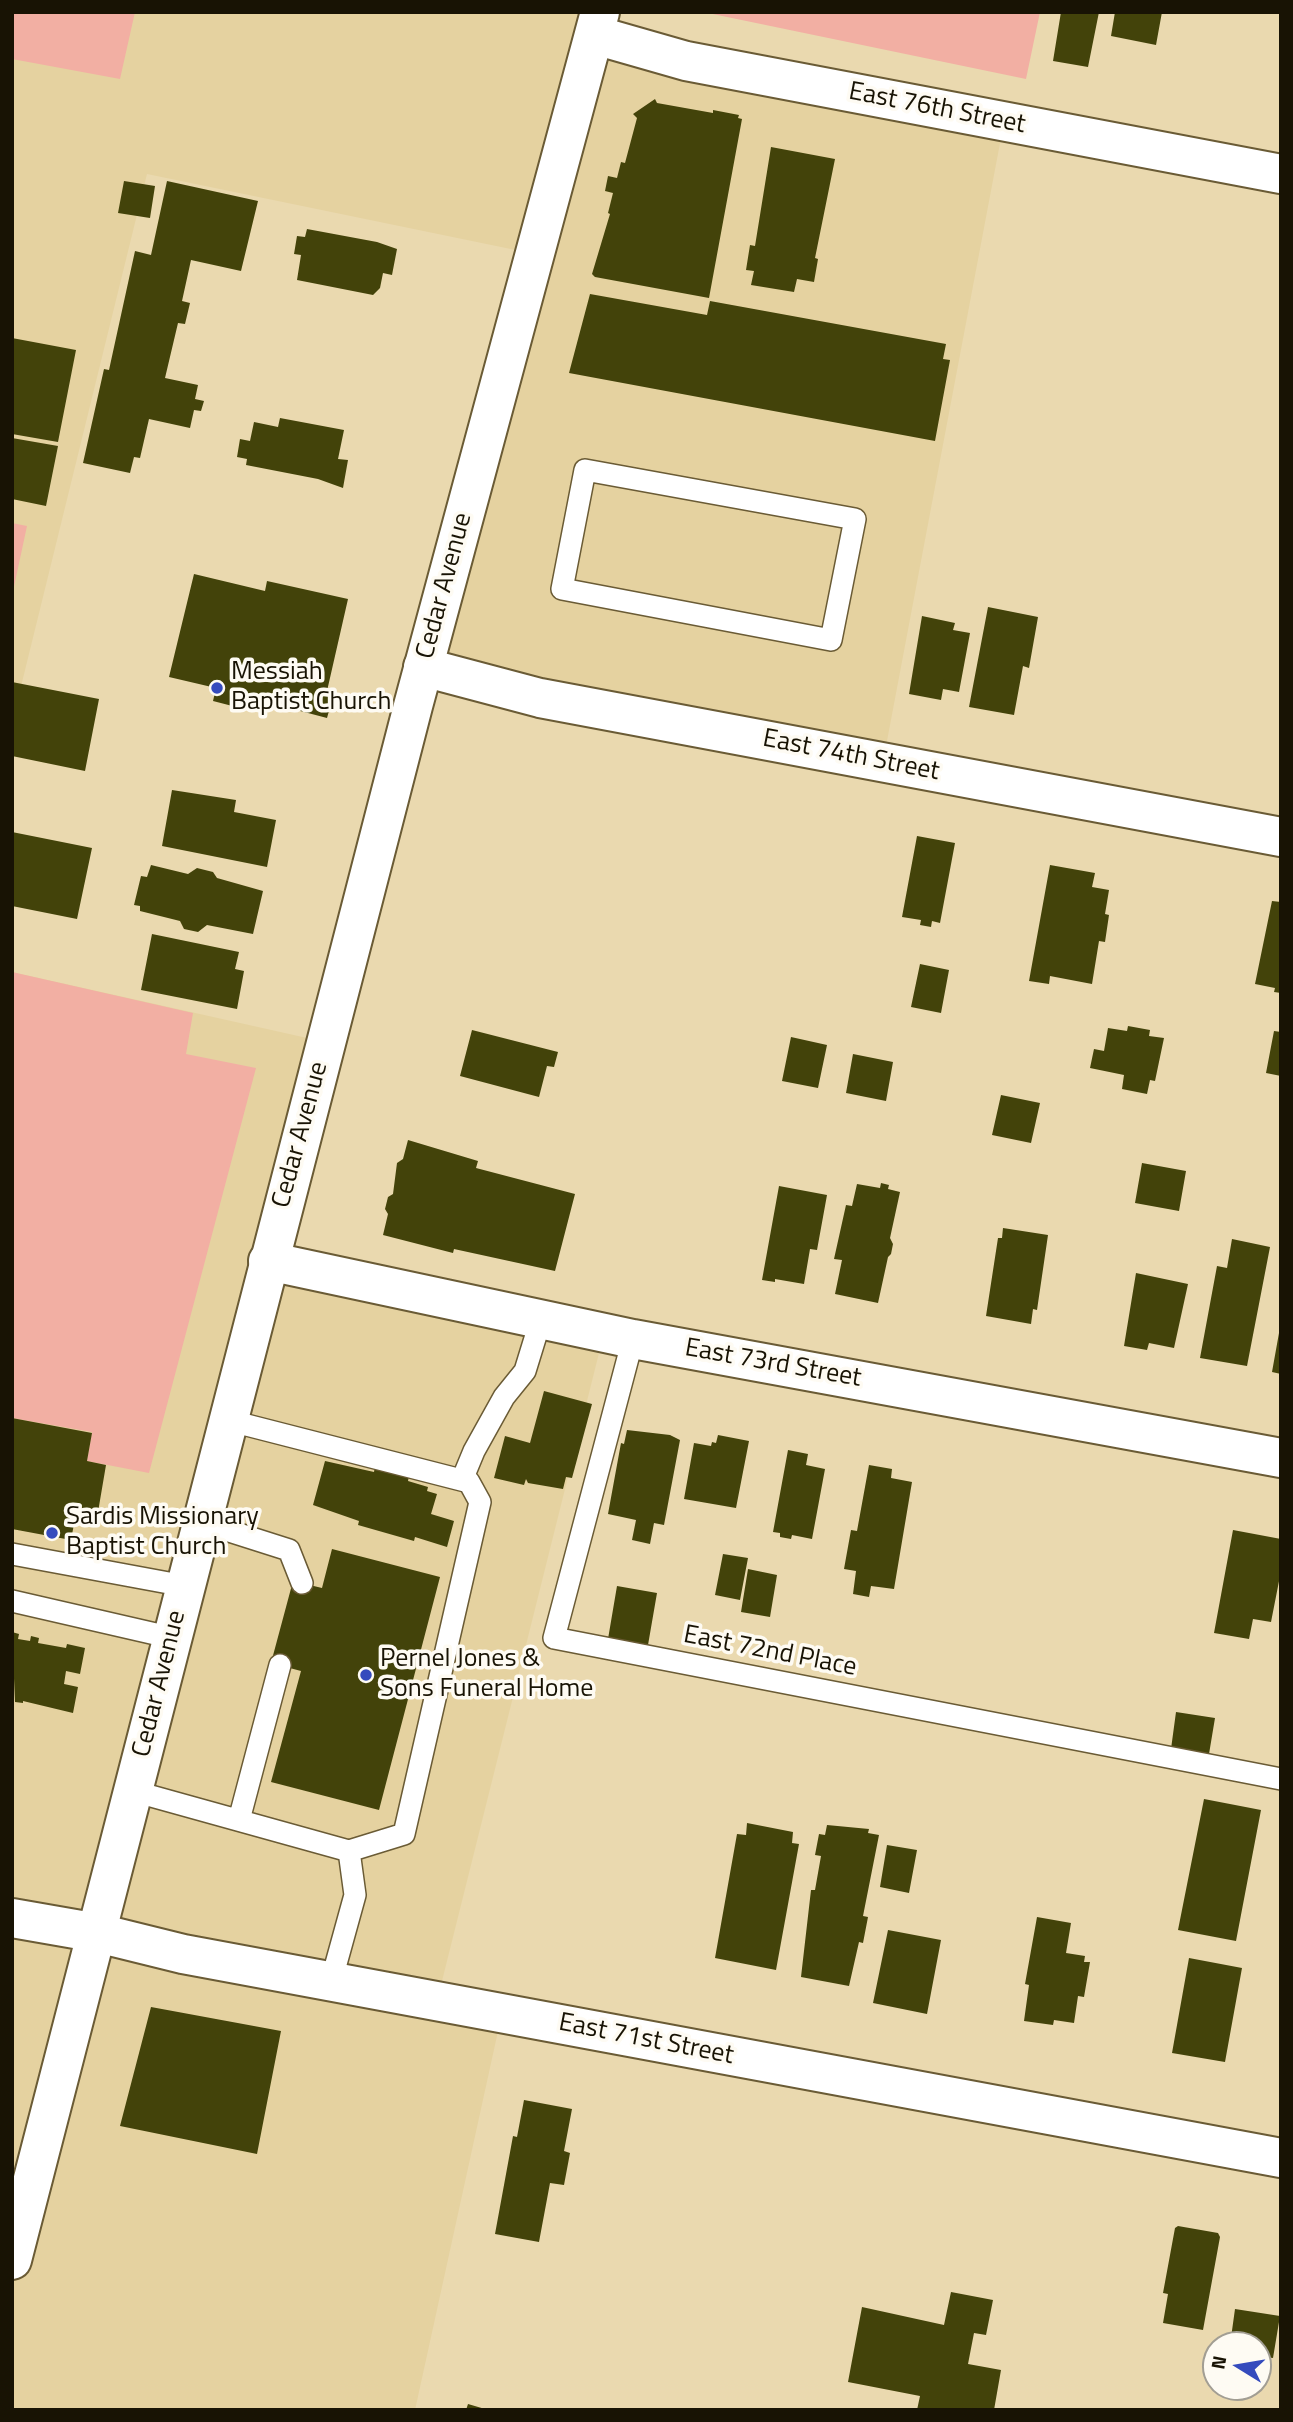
<!DOCTYPE html>
<html>
<head>
<meta charset="utf-8">
<style>
	body { margin:0 }
	#map { position:relative; width:1293px; height:2422px; overflow:hidden; background:#ead9af; font-family:"Titillium Web",sans-serif }
	canvas { display:block }
	.frame { position:absolute; inset:0; border:14px solid #181304; pointer-events:none }
	.north { position:absolute; left:1202px; top:2331px; width:70px; height:70px; box-sizing:border-box; background:#fefbf3; border:2px solid #a29e93; border-radius:50%; rotate:281deg; font-size:19px; font-weight:700; line-height:28px; text-align:center; color:#181304 }
	.north::after { content:''; display:block; margin:auto; width:24px; height:32px; background:#354bbd; clip-path:polygon(50% 0,100% 100%,50% 72%,0 100%) }
</style>
</head>
<body>
<div id="map">
<canvas width="1293" height="2422"></canvas>
<div class="frame"></div>
<div class="north">N</div>
</div>
<script>
const c = document.querySelector('canvas').getContext('2d');
c.lineJoin = 'round';
function paint(path, color) { c.fillStyle = color; c.fill(path, 'evenodd'); }
function trace(path, color, width, dash) { c.strokeStyle = color; c.lineWidth = width; c.lineCap = dash ? 'butt' : 'round'; c.setLineDash(dash || []); c.stroke(path); }
function label(font, color, halo, rows, align = 'center') {
  c.font = font + ' "Titillium Web",sans-serif'; c.lineWidth = 7; c.setLineDash([]); c.textBaseline = 'middle'; c.strokeStyle = halo; c.fillStyle = color; for (const [text, x, y, turn = 0] of rows) {
    c.save(); c.translate(x, y); c.rotate((+turn || 0) * Math.PI / 180); c.textAlign = isNaN(turn) ? turn : align; if (halo) c.strokeText(text, 0, 0); c.fillText(text, 0, 0); c.restore();
  }
}
const built = new Path2D(`
	M12,12H600L595,35L1004,122L883,762L423,667L535,254L147,174L12,723Z
	M12,972L325,1042L268,1260L604,1333L437,2001L502,2013L415,2410H12Z`);
const green = new Path2D(`
	M12,12H135L120,79L12,59Z
	M703,12H1040L1026,79Z
	M12,523L27,526L12,596Z
	M12,972L193,1013L186,1054L256,1068L149,1473L87,1461L92,1432L12,1418Z`);
const building = new Path2D(`
	M1061,12H1099L1088,67L1053,61Z
	M1115,12H1162L1156,45L1111,36Z
	M655,99L657,103L713,113V110L739,115L738,118L742,119L709,298L595,277L592,274L610,214L608,213L613,193L605,191L608,176L617,178L621,162L625,163L637,118L633,114Z
	M771,147L835,159L815,258L818,259L814,282L797,279L794,292L751,285L754,271L746,270L750,245L755,246Z
	M124,181L155,186L150,218L118,213Z
	M167,181L258,201L241,271L191,260L182,301L190,303L185,324L178,323L165,378L198,385L195,399L204,401L201,411L194,410L190,428L149,419L140,458L134,457L130,473L83,463L104,369L109,370L135,251L151,255Z
	M307,229L377,242L397,249L392,275L383,273L380,288L373,295L297,280L301,255L294,254L297,236L305,237Z
	M590,294L707,315L710,301L946,344L943,359L950,360L935,441L569,373Z
	M12,338L76,350L58,442L12,434Z
	M280,418L344,430L338,459L348,460L343,488L318,479L246,465L247,459L237,457L240,439L250,441L254,422L278,427Z
	M12,438L58,446L46,506L12,499Z
	M194,574L265,591L267,581L348,599L327,691L334,693L327,718L247,697L244,709L213,701L216,688L169,677Z
	M988,607L1038,617L1029,668L1023,666L1014,715L969,707Z
	M922,616L955,623L953,630L970,633L959,692L943,689L941,700L909,694Z
	M12,682L99,699L85,771L12,756Z
	M172,790L236,800L234,812L276,820L267,867L162,846Z
	M12,832L92,848L77,919L12,906Z
	M917,836L955,843L940,923L932,921L931,927L920,925L921,920L902,917Z
	M151,865L188,874L197,868L213,872L217,878L263,891L253,934L207,925L198,932L184,929L180,921L140,911V906L134,905L141,876L147,877Z
	M1050,865L1095,873L1092,887L1109,890L1105,914L1109,915L1105,942L1099,941L1092,984L1050,976L1049,984L1029,981Z
	M1272,901L1281,902V993L1274,992L1275,988L1255,984Z
	M152,934L239,952L235,969L244,971L237,1009L141,990Z
	M920,964L949,970L941,1013L911,1007Z
	M1128,1026L1150,1030L1149,1036L1164,1038L1155,1081L1150,1080L1147,1094L1122,1089L1124,1075L1090,1068L1094,1049L1104,1051L1108,1028L1127,1031Z
	M472,1030L558,1052L554,1067L547,1066L539,1097L460,1076Z
	M1274,1031L1281,1032V1076L1266,1073Z
	M791,1037L827,1045L818,1088L782,1081Z
	M853,1054L893,1062L886,1101L846,1093Z
	M1001,1095L1040,1103L1031,1143L992,1135Z
	M408,1140L478,1161L476,1168L575,1194L555,1271L454,1249L453,1253L383,1235L388,1214L385,1209L388,1197L393,1194L397,1163L403,1159Z
	M1142,1163L1186,1171L1179,1211L1135,1203Z
	M881,1183L889,1185L888,1189L900,1192L890,1238L893,1244L891,1254L888,1257L878,1303L835,1294L842,1260L834,1259L846,1205L852,1206L857,1184L880,1188Z
	M779,1186L827,1195L817,1250L810,1249L804,1284L775,1279V1282L762,1280Z
	M1003,1228L1048,1235L1037,1310L1033,1309L1031,1324L986,1316L998,1238H1002Z
	M1232,1239L1270,1247L1247,1366L1200,1358L1217,1266L1227,1268Z
	M1136,1273L1188,1284L1174,1348L1149,1343L1147,1350L1124,1346Z
	M1279,1333H1281V1374L1272,1372Z
	M544,1391L592,1404L572,1478L566,1477L563,1489L528,1483L526,1479L524,1485L494,1478L505,1436L530,1443Z
	M12,1418L92,1433L87,1461L106,1465L98,1512L77,1508L71,1540L12,1529Z
	M627,1430L670,1435L680,1440L664,1525L654,1523L650,1544L632,1540L636,1520L608,1514L621,1443L624,1444Z
	M718,1435L749,1441L736,1508L684,1499L694,1443L711,1446L712,1442L716,1443Z
	M788,1450L808,1454L806,1465L825,1469L812,1539L792,1535L791,1539L780,1537V1533L773,1532Z
	M325,1461L374,1472L375,1466L409,1476L408,1481L428,1487L427,1491L437,1494L431,1514L454,1521L447,1547L415,1537L414,1541L358,1525L359,1521L313,1505Z
	M869,1465L892,1469L891,1478L912,1482L894,1589L871,1586L869,1597L853,1594L856,1571L844,1569L851,1530L857,1531Z
	M1233,1530L1281,1539V1571L1271,1622L1253,1619L1249,1639L1214,1633Z
	M332,1549L440,1577L379,1810L271,1782L301,1671L271,1663L293,1581L322,1588Z
	M723,1554L748,1558L740,1600L715,1595Z
	M748,1569L777,1575L770,1617L741,1612Z
	M617,1586L657,1593L648,1645L608,1639Z
	M12,1632L19,1634L18,1639L30,1641L31,1636L39,1638L38,1643L66,1648L67,1644L85,1648L80,1674L66,1671L64,1684L78,1687L73,1713L23,1701V1703L15,1702Z
	M1176,1712L1215,1718L1209,1754L1171,1749Z
	M1204,1799L1261,1810L1236,1941L1178,1930Z
	M747,1823L793,1832L792,1843L799,1844L776,1970L715,1958L737,1834L746,1835Z
	M827,1825L869,1829L868,1833L879,1835L863,1916L868,1917L863,1943L859,1942L849,1986L801,1977L811,1890H815L821,1856L815,1855L819,1834L825,1835Z
	M887,1845L917,1850L909,1893L880,1887Z
	M1037,1917L1071,1923L1066,1953L1085,1956L1084,1962H1090L1084,1997L1078,1996L1074,2023L1054,2020L1053,2025L1024,2021L1029,1985L1025,1984Z
	M888,1930L941,1940L927,2014L873,2003Z
	M1189,1958L1242,1968L1225,2062L1172,2053Z
	M151,2007L281,2031L257,2154L120,2126Z
	M524,2100L572,2109L564,2151L570,2153L564,2185L550,2183L539,2242L495,2234L513,2136L517,2137Z
	M1178,2226L1218,2233L1220,2237L1203,2330L1163,2323L1168,2294L1163,2293L1175,2228Z
	M951,2292L993,2300L986,2335L974,2333L968,2364L1001,2370L994,2410H917L920,2396L848,2382L862,2307L944,2325Z
	M1235,2309L1280,2316L1273,2358L1258,2356V2345H1230Z
	M468,2404L485,2409V2410H466Z`);
const service = new Path2D(`
	M585,470L855,519L831,640L562,589Z
	M633,1339L554,1638L1281,1779
	M462,1480L474,1451L504,1397L525,1371L541,1319
	M201,1522L289,1550L302,1583
	M12,1554L185,1586
	M12,1601L173,1638
	M133,1791L349,1851L404,1834L480,1502L469,1482L227,1420
	M239,1820L280,1665
	M331,1982L355,1895L349,1851`);
const minor = new Path2D(`
	M595,35L686,61L1281,174
	M423,667L540,698L1281,837
	M268,1261L633,1339L1281,1458`);
const tertiary = new Path2D(`
	M12,1918L98,1933L183,1954L1281,2158
	M12,2260L413,706L600,12`);
const markers = [
	[217,688,7,"#354bbd"],
	[52,1533,7,"#354bbd"],
	[366,1675,7,"#354bbd"]
];
const streetNames = [
	["East 76th Street",937,109,11],
	["Cedar Avenue",445,586,-75],
	["East 74th Street",851,756,11],
	["Cedar Avenue",301,1135,-75],
	["East 73rd Street",773,1364,10],
	["East 72nd Place",770,1652,11],
	["Cedar Avenue",160,1684,-76],
	["East 71st Street",646,2040,11]
];
const poiNames = [
	["Messiah",231,673],
	["Baptist Church",231,703],
	["Sardis Missionary",66,1518],
	["Baptist Church",66,1548],
	["Pernel Jones &",380,1660],
	["Sons Funeral Home",380,1690]
];
paint(built, '#e5d2a0');
paint(green, '#f2afa3');
paint(building, '#43430a');
trace(service, '#6a5b35', 24);
trace(minor, '#6a5b35', 42);
trace(tertiary, '#6a5b35', 42);
trace(service, '#fff', 21);
trace(minor, '#fff', 38);
trace(tertiary, '#fff', 38);
for (const [x, y, r, color] of markers) { const dot = new Path2D(); dot.arc(x, y, r, 0, 2 * Math.PI); c.fillStyle = color; c.fill(dot); trace(dot, '#fefbf3', 2.5); }
label('26px', '#181304', '#fefbf3', streetNames);
label('26px', '#181304', '#fefbf3', poiNames, 'left');
</script>
</body>
</html>
